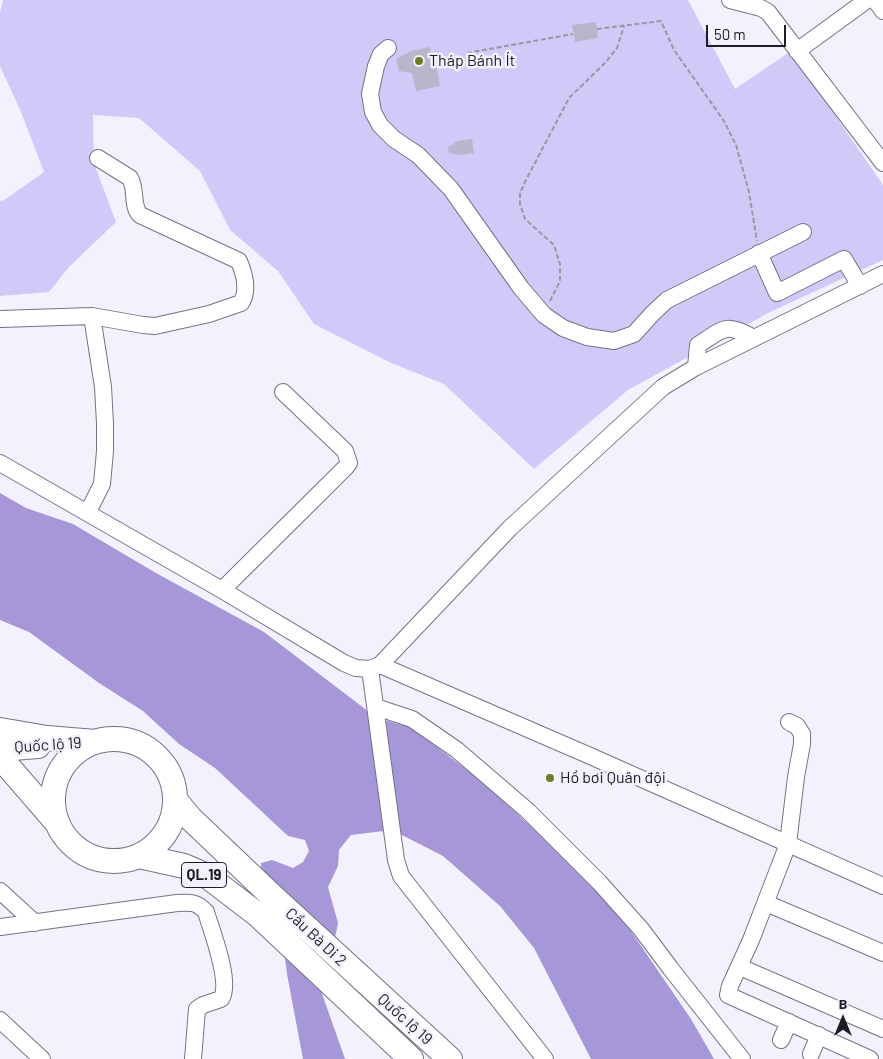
<!DOCTYPE html>
<html>
<head>
<meta charset="utf-8">
<style>
	body { margin:0 }
	#map { position:relative; width:883px; height:1059px; overflow:hidden; background:#f3f1fe; font-family:Barlow,sans-serif }
	canvas { display:block }
	.north { position:absolute; left:818px; top:994px; width:50px; height:50px; -webkit-text-stroke:4px #f3f1fe; paint-order:stroke; rotate:0deg; font-size:14px; font-weight:700; line-height:20px; text-align:center; color:#1e1c24 }
	.north::after { content:''; display:block; margin:auto; width:18px; height:22px; background:#1e1c24; clip-path:polygon(50% 0,100% 100%,50% 72%,0 100%) }
	.scale { position:absolute; left:706px; top:25px; width:80px; height:22px; box-sizing:border-box; border:2px solid #1e1c24; border-top:0; padding-left:6px; font-size:15px; line-height:18px; white-space:nowrap; color:#1e1c24; -webkit-text-stroke:4px #f3f1fe; paint-order:stroke }
</style>
</head>
<body>
<div id="map">
<canvas width="883" height="1059"></canvas>
<div class="north">B</div>
<div class="scale">50 m</div>
</div>
<script>
const c = document.querySelector('canvas').getContext('2d');
c.lineJoin = 'round';
function paint(path, color) { c.fillStyle = color; c.fill(path, 'evenodd'); }
function trace(path, color, width, dash) { c.strokeStyle = color; c.lineWidth = width; c.lineCap = dash ? 'butt' : 'round'; c.setLineDash(dash || []); c.stroke(path); }
function label(font, color, halo, rows, align = 'center') {
  c.font = font + ' Barlow,sans-serif'; c.lineWidth = 5; c.setLineDash([]); c.textBaseline = 'middle'; c.strokeStyle = halo; c.fillStyle = color; for (const [text, x, y, turn = 0] of rows) {
    c.save(); c.translate(x, y); c.rotate((+turn || 0) * Math.PI / 180); c.textAlign = isNaN(turn) ? turn : align; if (halo) c.strokeText(text, 0, 0); c.fillText(text, 0, 0); c.restore();
  }
}
const green = new Path2D(`
	M3,0H688L735,89L791,51L883,185V260L770,312L628,390L534,469L444,384L391,363L314,324L278,271L230,230L200,171L139,118L93,115L94,163L116,222L69,267L49,292L0,296V201L4,200L44,172L21,112L0,66V13Z`);
const water = new Path2D(`
	M0,493L26,508L73,524L156,573L264,632L377,718L410,727L478,778L547,841L620,915L691,1019L714,1059H591L534,948L500,906L443,856L392,830L351,835L339,850L338,866L328,887L338,923L335,938L338,963L323,961L314,971L345,1059H303L287,974L281,927L283,909L261,871V863L272,860L293,868L303,862L309,851L305,840L288,836L215,768L179,744L143,711L99,683L29,632L0,620Z`);
const building = new Path2D(`
	M596,22L598,38L575,42L572,25Z
	M430,47L431,53L439,51L441,63L436,64L440,86L416,91L412,73L399,71L396,59L411,51Z
	M472,139L474,153L462,155L449,153L448,147L458,141Z`);
const path = new Path2D(`
	M597,29L661,21L674,50L724,121L736,145L749,192L757,241
	M467,53L573,34
	M550,301L560,281V264L554,245L525,219L520,204V193L526,180L569,98L606,62L617,48L624,26`);
const minor = new Path2D(`
	M730,0L761,8L768,12L883,163
	M875,0L883,11
	M388,48L381,54L376,66L370,94L373,112L380,125L394,139L418,155L451,189L521,288L544,315L563,328L587,337L614,341L634,334L653,313L667,300L803,232
	M797,51L867,0
	M759,253L777,293L844,259L860,286
	M0,319L92,316L143,325L155,326L209,314L241,303C249,291 244,273 239,261L140,215C131,205 137,190 130,178L98,158
	M696,367L698,345C726,327 725,323 754,338
	M0,463L222,590L344,663L356,668L370,669L396,860L401,876L545,1059
	M88,512L102,484L105,451V423L103,387L92,316
	M222,590L346,467L349,463L345,451L283,392
	M380,665L588,755L883,886
	M370,669L380,665L510,528L663,387L696,367L883,274
	M376,707L412,719L457,750L528,811L599,882L641,929L671,969L742,1059
	M789,722L797,726L802,734V744L796,777L788,844L751,940L730,986L728,995L870,1059
	M0,891L35,923
	M766,903L883,953
	M0,927L177,903C191,902 197,902 206,912C212,932 232,983 221,999L203,1005L197,1009L193,1059
	M740,967L883,1029
	M0,1020L42,1059
	M781,1040L789,1022
	M811,1054L819,1035`);
const highway = new Path2D(`
	M0,730L47,738L95,742
	M53 800a61 61 0 1 1 122 0a61 61 0 1 1-122 0Z
	M0,749L38,746
	M0,757L58,824
	M176,801L190,818L271,895L450,1059
	M139,856L184,866L207,876L258,915L411,1059`);
const markers = [
	[419,61,5,"#737a24"],
	[550,778,5,"#737a24"]
];
const shields = [
	[204,875,45]
];
const shieldNames = [
	["QL.19",204,875]
];
const poiNames = [
	["Tháp Bánh Ít",429,61],
	["Hồ bơi Quân đội",560,778]
];
const streetNames = [
	["Quốc lộ 19",48,745,-4],
	["Cầu Bà Di 2",316,937,43],
	["Quốc lộ 19",405,1019,42]
];
paint(green, '#d2c9f9');
paint(water, '#a698d8');
paint(building, '#b9b5cb');
trace(minor, '#767286', 18);
trace(highway, '#767286', 26);
trace(path, '#9997a2', 2, [5, 2.5]);
trace(minor, '#fff', 16);
trace(highway, '#fff', 24);
for (const [x, y, r, color] of markers) { const dot = new Path2D(); dot.arc(x, y, r, 0, 2 * Math.PI); c.fillStyle = color; c.fill(dot); trace(dot, '#f3f1fe', 2); }
for (const [x, y, w] of shields) { const box = new Path2D(); box.roundRect(x - w / 2, y - 12.5, w, 25, 4); c.fillStyle = '#f3f1fe'; c.fill(box); trace(box, '#1e1c24', 1); }
label('bold 15px', '#1e1c24', null, shieldNames);
label('16px', '#1e1c24', '#f3f1fe', poiNames, 'left');
label('16px', '#1e1c24', '#f3f1fe', streetNames);
</script>
</body>
</html>
